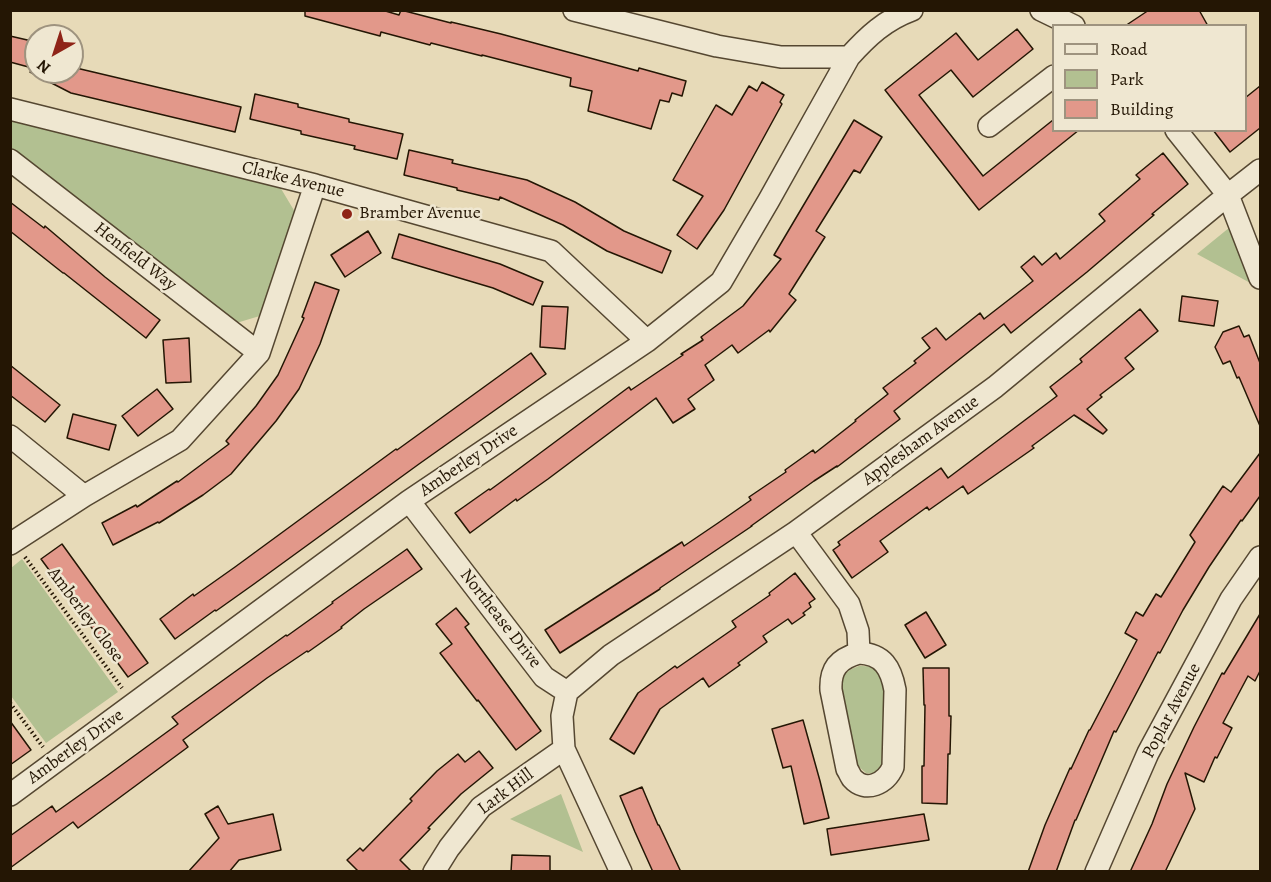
<!DOCTYPE html>
<html>
<head>
<meta charset="utf-8">
<style>
	body { margin:0 }
	#map { position:relative; width:1271px; height:882px; overflow:hidden; background:#e7dab8; font-family:Alegreya,serif }
	canvas { display:block }
	.frame { position:absolute; inset:0; border:12px solid #241604; pointer-events:none }
	.legend { position:absolute; left:1052px; top:24px; width:195px; height:108px; box-sizing:border-box; background:#efe7d1; border:2px solid #9e937f; margin:0; padding:8px 10px; list-style:none; font-size:18px; color:#241604 }
	.legend li { display:flex; align-items:center; gap:12px; height:30px }
	.legend b { width:30px; border:2px solid #9e937f }
	.north { position:absolute; left:24px; top:24px; width:60px; height:60px; box-sizing:border-box; background:#efe7d1; border:2px solid #9e937f; border-radius:50%; rotate:219deg; font-size:16px; font-weight:700; line-height:24px; text-align:center; color:#241604 }
	.north::after { content:''; display:block; margin:auto; width:21px; height:27px; background:#8f2418; clip-path:polygon(50% 0,100% 100%,50% 72%,0 100%) }
</style>
</head>
<body>
<div id="map">
<canvas width="1271" height="882"></canvas>
<div class="frame"></div>
<ul class="legend">
<li><b style="height:8px;background:#efe7d1"></b>Road</li>
<li><b style="height:16px;background:#b2c091"></b>Park</li>
<li><b style="height:16px;background:#e2988a"></b>Building</li>
</ul>
<div class="north">N</div>
</div>
<script>
const c = document.querySelector('canvas').getContext('2d');
c.lineJoin = 'round';
function paint(path, color) { c.fillStyle = color; c.fill(path, 'evenodd'); }
function trace(path, color, width, dash) { c.strokeStyle = color; c.lineWidth = width; c.lineCap = dash ? 'butt' : 'round'; c.setLineDash(dash || []); c.stroke(path); }
function label(font, color, halo, rows, align = 'center') {
  c.font = font + ' Alegreya,serif'; c.lineWidth = 5; c.setLineDash([]); c.textBaseline = 'middle'; c.strokeStyle = halo; c.fillStyle = color; for (const [text, x, y, turn = 0] of rows) {
    c.save(); c.translate(x, y); c.rotate((+turn || 0) * Math.PI / 180); c.textAlign = isNaN(turn) ? turn : align; if (halo) c.strokeText(text, 0, 0); c.fillText(text, 0, 0); c.restore();
  }
}
const green = new Path2D(`
	M12,120L280,187L295,212L263,315L233,324L11,150V125Z
	M1235,223L1254,285L1197,254Z
	M22,559L118,692L46,743L11,696V568Z
	M859,666C873,665 879,671 885,683L884,763L875,774L866,773L858,766C854,748 837,695 841,681C844,672 851,669 859,666Z
	M561,794L583,852L510,819Z`);
const building = new Path2D(`
	M305,10H382L399,15L401,10L451,23V22L501,34L638,71L639,68L686,81L682,96L672,93L669,102L660,100L651,129L588,111L592,91L570,86L571,78L482,55V56L431,43L430,45L381,32L380,36L305,16Z
	M1149,10H1199L1208,26H1125Z
	M1017,29L1033,49L973,97L951,70L919,95L983,176L1053,120V130H1079L979,210L885,90L956,33L978,60Z
	M10,36L36,42V69L10,62Z
	M72,67L241,107L235,132L71,93L30,72H72Z
	M762,82L784,95L780,102L782,104L724,210L697,249L677,235L703,196L673,180L716,105L732,115L749,86L757,91Z
	M1260,86V128L1230,152L1213,130H1245V98Z
	M255,94L298,104V107L349,119V122L403,134L397,159L354,149L355,146L301,134V131L250,119Z
	M854,120L882,137L860,173L854,170L816,231L825,237L789,294L796,300L770,332L769,330L738,353L732,345L705,365L714,380L688,399L695,409L673,423L656,398L548,479L517,501L516,499L470,533L455,513L489,489L490,490L520,468L629,387L631,390L683,355L681,354L703,340L701,337L743,306L781,259L774,255Z
	M409,150L453,160L452,163L527,180L575,202L624,231L671,251L662,273L607,251L563,225L500,197L499,200L457,190V188L404,175Z
	M1163,153L1188,184L1152,214L1154,215L1087,272L1011,333L1004,324L894,411L900,419L837,467V466L814,481L751,526H752L660,588V589L560,653L545,630L682,542L684,546L718,523L751,500L749,497L786,472L785,470L813,450L815,453L856,421L855,420L888,394L883,388L916,363L914,361L930,348L922,338L936,328L946,340L980,313L984,319L1033,281L1021,267L1034,256L1042,265L1056,253L1060,259L1105,221L1099,214L1140,179L1136,175Z
	M10,202L44,228L45,226L105,277L160,320L146,338L64,273H63L10,231Z
	M368,231L381,253L345,277L331,255Z
	M399,234L500,264L543,282L533,305L493,288L392,258Z
	M315,282L339,290L320,344L299,389L276,421L231,474L203,495L159,523L158,522L113,545L102,523L136,505L137,507L177,481L178,482L229,444L226,441L256,406L278,375L304,318L302,317Z
	M1182,296L1218,301L1214,326L1179,321Z
	M542,306L568,307L565,349L540,347Z
	M1140,309L1158,331L1125,358L1134,369L1100,395L1102,397L1087,409L1107,430L1103,434L1074,415L1032,446L1034,448L968,494L963,486L929,510L927,507L880,541L888,552L852,578L833,550L840,545L838,542L941,468L948,478L1057,396L1050,387L1082,362L1080,359Z
	M1239,326L1244,337L1249,335L1260,363V426L1239,377L1237,378L1230,361L1223,364L1215,347L1223,332Z
	M189,338L191,382L166,383L163,340Z
	M531,353L546,374L419,464L254,584L216,611L215,610L175,639L160,619L193,594L194,596L235,567L396,449L397,450Z
	M10,365L60,405L45,422L10,395Z
	M157,389L173,409L138,436L122,416Z
	M73,414L116,425L109,450L67,438Z
	M1260,453V496L1242,521L1241,520L1209,567L1183,610L1160,653L1158,652L1116,732L1114,731L1076,820H1075L1056,872H1028L1045,825L1070,768L1071,769L1089,730H1090L1137,640L1125,633L1136,612L1143,616L1156,594L1161,597L1195,542L1190,535L1223,486L1231,492Z
	M62,544L148,663L128,677L41,559Z
	M407,549L422,569L364,609L341,627L342,628L308,652L307,651L267,678L183,740L188,747L115,801L78,828L73,822L10,868V836L52,806L56,812L108,775L178,724L172,717L286,635L287,636L333,603L332,602Z
	M795,573L815,599L809,603L811,607L803,613L805,615L792,624L788,619L763,636L767,642L738,663L740,665L709,687L703,678L660,709L634,754L610,739L638,693L675,666L677,668L736,627L732,621L770,595L769,593Z
	M456,608L469,624L465,627L541,731L516,750L478,700L477,701L440,653L452,644L436,624Z
	M926,612L946,645L925,658L905,625Z
	M1260,614V671L1255,681L1248,676L1223,723L1232,728L1217,758L1215,757L1204,782L1185,773L1195,809L1165,872H1130L1152,824L1167,784L1194,727L1222,673L1224,674Z
	M923,668H949V716H951L950,754H948L947,804L922,803V766H924L925,705H924Z
	M803,720L820,781L829,818L804,824L791,766L783,768L772,729Z
	M10,721L31,750L10,765Z
	M479,751L493,768L461,794L428,828L430,829L400,860L412,872H359L347,860L360,848L363,851L412,801L410,799L437,771L458,754L465,762Z
	M642,787L658,825H659L681,872H653L635,832L620,796Z
	M218,806L228,824L273,814L281,850L239,860L229,872H188L219,838L205,814Z
	M924,814L929,840L831,855L827,829Z
	M512,855L550,856V872H511Z`);
const path = new Path2D(`
	M25,557L122,688
	M10,703L43,747`);
const street = new Path2D(`
	M574,10L717,46L781,57H849
	M1041,10L1074,26
	M10,109L315,185L551,251L647,341
	M989,126L1054,76
	M1176,130L1228,195L1260,278
	M10,160L259,353
	M10,436L84,496
	M409,501L544,677L567,692
	M796,532L849,604L858,631L859,653C883,654 891,668 895,690L893,767C886,783 866,794 852,778C850,775 849,772 847,769L831,690C830,669 838,659 859,653
	M10,544L84,496L180,440L259,353L315,185
	M567,692L611,655L796,532L995,387L1228,195L1260,170
	M567,692L562,716L564,749L621,872
	M10,795L409,501L647,341L721,282L769,200L849,57C868,36 885,20 912,10
	M434,872L449,848L481,807L564,749
	M1096,872L1148,753L1231,599L1260,557`);
const markers = [
	[347,214,6,"#8f2418"]
];
const streetNames = [
	["Clarke Avenue",293,180,14],
	["Henfield Way",135,257,38],
	["Applesham Avenue",921,441,-36],
	["Amberley Drive",469,461,-34],
	["Amberley Close",85,615,53],
	["Northease Drive",500,619,52],
	["Poplar Avenue",1172,711,-62],
	["Amberley Drive",76,747,-36],
	["Lark Hill",506,792,-37]
];
const poiNames = [
	["Bramber Avenue",359,214]
];
paint(green, '#b2c091');
paint(building, '#e2988a');
trace(building, '#241604', 1.5);
trace(street, '#554731', 24);
trace(path, '#241604', 4, [1.5, 3]);
trace(street, '#efe7d1', 21);
for (const [x, y, r, color] of markers) { const dot = new Path2D(); dot.arc(x, y, r, 0, 2 * Math.PI); c.fillStyle = color; c.fill(dot); trace(dot, '#efe7d1', 2); }
label('18px', '#241604', '#efe7d1', streetNames);
label('18px', '#241604', '#efe7d1', poiNames, 'left');
</script>
</body>
</html>
